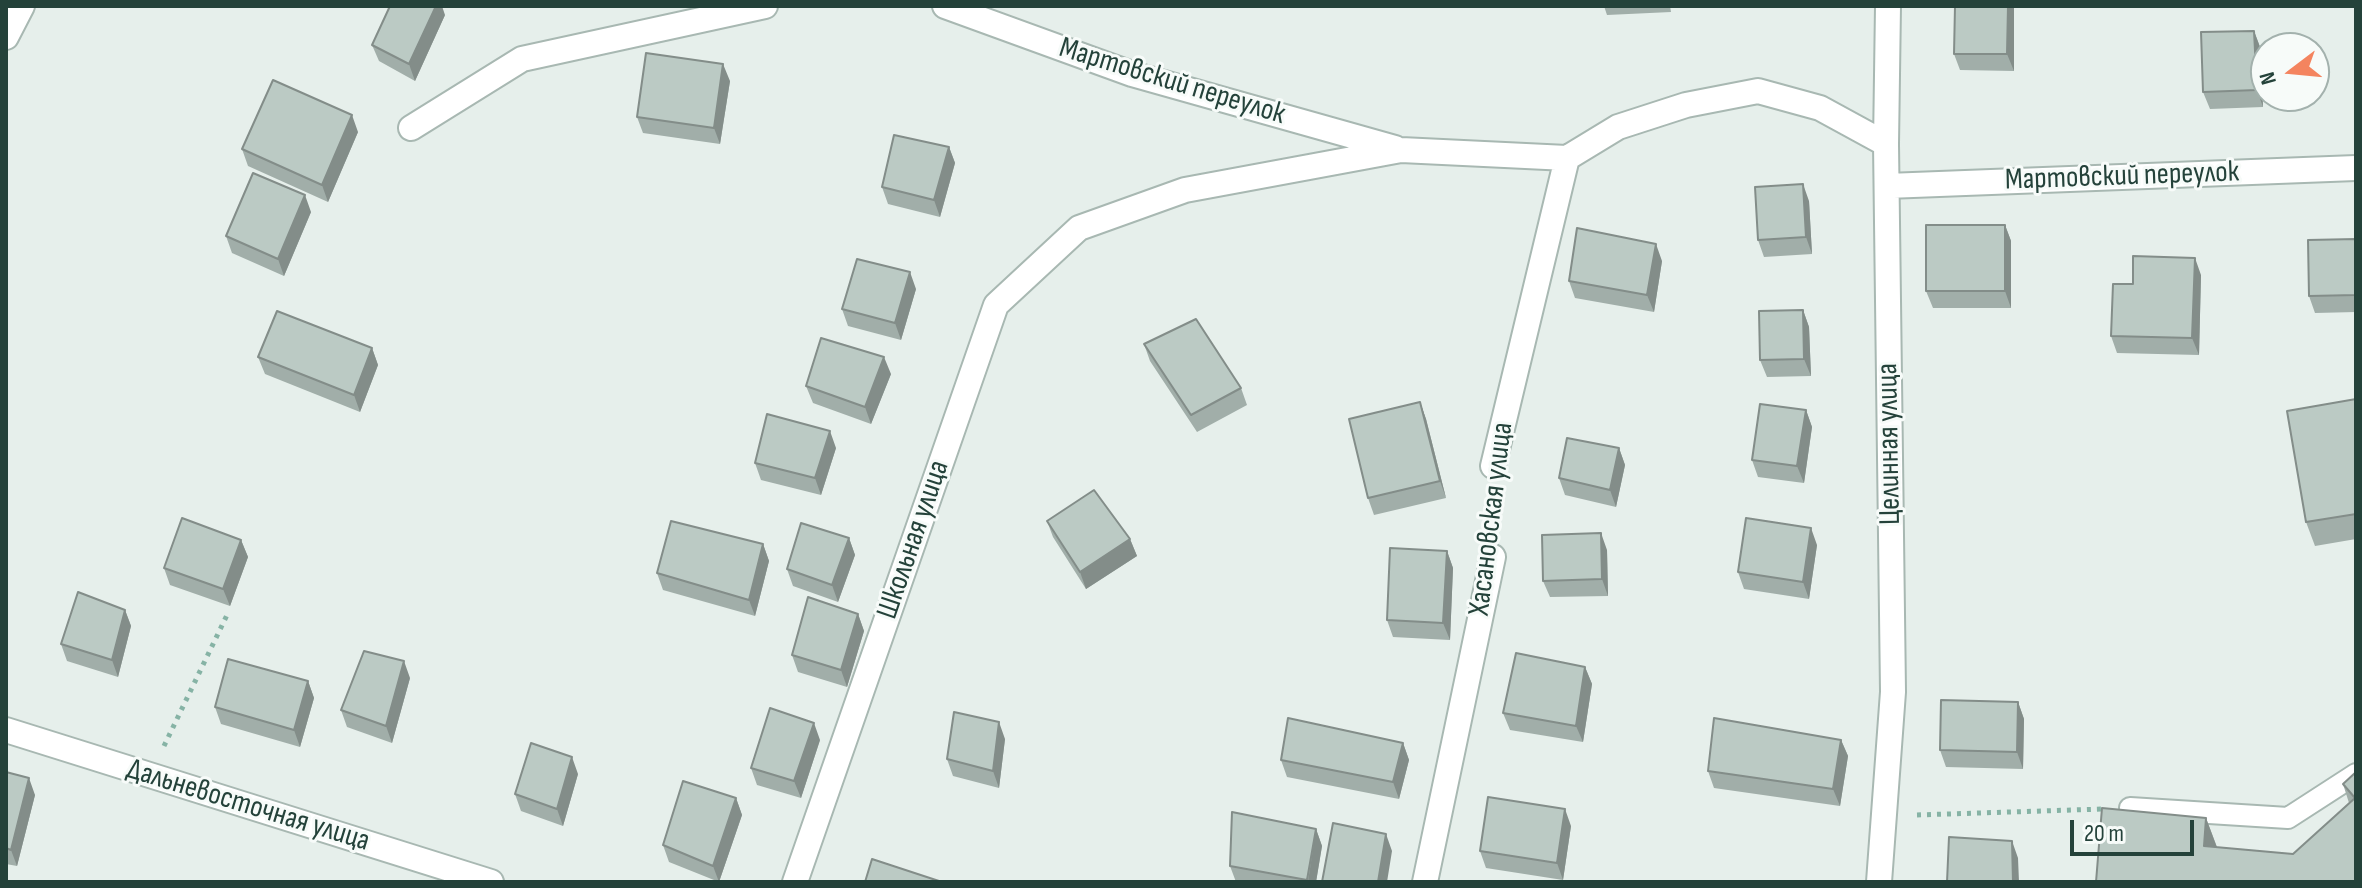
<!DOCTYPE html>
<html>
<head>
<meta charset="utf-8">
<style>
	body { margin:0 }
	#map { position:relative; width:2362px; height:888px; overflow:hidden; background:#e6efeb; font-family:"Sofia Sans Condensed",sans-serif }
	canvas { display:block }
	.frame { position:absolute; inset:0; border:8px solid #24423a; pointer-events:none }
	.north { position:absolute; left:2250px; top:32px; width:80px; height:80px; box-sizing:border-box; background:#f7fbf9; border:2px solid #a3b1ad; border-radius:50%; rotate:254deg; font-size:22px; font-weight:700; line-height:32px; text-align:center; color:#24423a }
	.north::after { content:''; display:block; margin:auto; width:28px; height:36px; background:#f4845f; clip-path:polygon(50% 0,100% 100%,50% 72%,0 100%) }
	.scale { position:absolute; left:2070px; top:820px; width:124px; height:36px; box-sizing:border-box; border:4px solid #24423a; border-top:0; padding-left:10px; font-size:24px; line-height:28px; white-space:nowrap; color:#24423a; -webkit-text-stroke:6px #f7fbf9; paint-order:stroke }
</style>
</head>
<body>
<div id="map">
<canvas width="2362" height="888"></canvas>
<div class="frame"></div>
<div class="north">N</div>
<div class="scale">20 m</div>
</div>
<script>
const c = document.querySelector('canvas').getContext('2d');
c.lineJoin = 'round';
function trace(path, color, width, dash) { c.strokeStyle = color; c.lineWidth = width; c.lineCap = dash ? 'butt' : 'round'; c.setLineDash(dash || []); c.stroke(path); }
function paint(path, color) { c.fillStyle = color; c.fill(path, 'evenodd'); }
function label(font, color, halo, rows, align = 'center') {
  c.font = font + ' "Sofia Sans Condensed",sans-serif'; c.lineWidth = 6; c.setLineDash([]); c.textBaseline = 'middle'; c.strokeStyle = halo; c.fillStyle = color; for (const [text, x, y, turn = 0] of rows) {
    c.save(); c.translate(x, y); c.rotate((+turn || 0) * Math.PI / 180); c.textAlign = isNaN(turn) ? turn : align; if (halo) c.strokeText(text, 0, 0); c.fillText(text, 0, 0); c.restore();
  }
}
const path = new Path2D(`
	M1493,524V498
	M164,746L227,615
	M1917,815L2103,809`);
const lane = new Path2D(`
	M2130,808L2288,818L2356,774`);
const street = new Path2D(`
	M945,6L1132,74L1395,148
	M6,37L22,6
	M411,128L522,59L765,6
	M1887,186L2356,168
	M1493,466L1567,158
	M6,730L491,882
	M795,882L996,305L1079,228L1185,190L1401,150L1567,158L1618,127L1686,105L1758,91L1820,108L1886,144
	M1425,882L1493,557
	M1879,882L1893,692L1886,144L1888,6`);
const wall = new Path2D(`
	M1604,6H1670L1671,12L1607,15Z
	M2014,6V71L1960,70L1954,54Z
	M445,15L415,81L379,61L372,45Z
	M2254,31L2260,47L2263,107L2210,109L2203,92Z
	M730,81L720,144L643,133L637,117Z
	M358,132L328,202L248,166L242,149Z
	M949,147L955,163L940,217L888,204L882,187Z
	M1809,201L1812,254L1764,257L1758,240Z
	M311,212L284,276L232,253L226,236Z
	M2005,225L2011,241V308H1933L1926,291Z
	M2356,239V312L2315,313L2309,296Z
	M1662,261L1654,312L1575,298L1569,281Z
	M2201,275L2199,355L2117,353L2111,336L2133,284Z
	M916,289L901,340L848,326L842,309Z
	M1803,310L1809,327L1811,376L1767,377L1760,360Z
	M1144,344L1241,388L1247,405L1197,432L1150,361Z
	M372,348L378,365L360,412L265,374L258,357Z
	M891,374L871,424L813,403L806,386Z
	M2356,399V539L2315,546L2306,522Z
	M1420,402L1426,419L1446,498L1374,515L1368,498Z
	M1806,410L1812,427L1804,483L1758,477L1752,460Z
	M836,448L821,495L761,480L755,463Z
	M1619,448L1625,465L1616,507L1565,495L1559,478Z
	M1047,521L1130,539L1137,556L1086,589L1053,537Z
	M849,538L855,555L838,602L793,586L787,569Z
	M241,540L248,557L230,606L170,585L164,568Z
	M763,544L769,561L755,616L663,590L657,573Z
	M1817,545L1809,599L1744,589L1738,572Z
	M1607,550L1608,596L1550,597L1543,581Z
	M1447,551L1453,568L1450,640L1393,637L1387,620Z
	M125,610L131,626L118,677L67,661L61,644Z
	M858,614L864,631L847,687L798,672L792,655Z
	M1585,667L1592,684L1583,742L1510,730L1503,713Z
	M410,678L392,743L347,727L341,710Z
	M308,681L314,698L300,747L221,724L215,707Z
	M2018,702L2024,719L2023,769L1946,767L1940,750Z
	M1005,739L999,788L953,776L947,759Z
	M820,740L801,798L757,785L751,768Z
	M1841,740L1848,756L1840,806L1714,788L1708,771Z
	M1403,743L1409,760L1399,799L1287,777L1281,760Z
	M6,772L35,795L17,866L6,864Z
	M2356,772V882H2096L2206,818L2217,847L2293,854L2349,803L2343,784Z
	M578,774L563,826L521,811L515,794Z
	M736,798L742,815L719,882L669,862L663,845Z
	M1571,826L1563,880L1486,868L1480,851Z
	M1316,829L1322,846L1316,882H1236L1230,866Z`);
const shadedWall = new Path2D(`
	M436,6H442L445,15L415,81L409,64Z
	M2008,6H2014V71L2007,54Z
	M2254,31L2260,47L2263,107L2257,90Z
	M723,64L730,81L720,144L714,128Z
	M352,115L358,132L328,202L322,185Z
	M949,147L955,163L940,217L934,200Z
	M1803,184L1809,201L1812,254L1806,237Z
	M305,195L311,212L284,276L278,259Z
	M2005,225L2011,241V308L2005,291Z
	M1656,244L1662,261L1654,312L1647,295Z
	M2195,258L2201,275L2199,355L2192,338Z
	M910,272L916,289L901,340L895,323Z
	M1803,310L1809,327L1811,376L1804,359Z
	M372,348L378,365L360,412L354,395Z
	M884,357L891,374L871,424L865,407Z
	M1420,402L1426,419L1446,498L1440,481Z
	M1806,410L1812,427L1804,483L1797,466Z
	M830,431L836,448L821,495L815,478Z
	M1619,448L1625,465L1616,507L1610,490Z
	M1811,528L1817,545L1809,599L1803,582Z
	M1601,533L1607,550L1608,596L1602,579Z
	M849,538L855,555L838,602L832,585Z
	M1130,539L1137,556L1086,589L1080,572Z
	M241,540L248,557L230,606L223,589Z
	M763,544L769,561L755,616L749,600Z
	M1447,551L1453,568L1450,640L1443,623Z
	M125,610L131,626L118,677L112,660Z
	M858,614L864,631L847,687L841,670Z
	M404,661L410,678L392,743L386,726Z
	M1585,667L1592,684L1583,742L1576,726Z
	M308,681L314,698L300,747L294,730Z
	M2018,702L2024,719L2023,769L2017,752Z
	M999,722L1005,739L999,788L993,771Z
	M814,723L820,740L801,798L794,781Z
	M1841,740L1848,756L1840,806L1833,789Z
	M1403,743L1409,760L1399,799L1393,782Z
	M572,757L578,774L563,826L557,809Z
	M29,778L35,795L17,866L11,850Z
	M736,798L742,815L719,882L713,866Z
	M1565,809L1571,826L1563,880L1557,863Z
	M2206,818L2219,853L2204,846Z
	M1316,829L1322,846L1316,882H1308Z
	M1386,834L1392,851L1387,882H1378Z
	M2012,841L2018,858L2019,882H2013Z`);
const building = new Path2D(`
	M390,6H436L409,64L372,45Z
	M1955,6H2008L2007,54H1954Z
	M2254,31L2257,90L2203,92L2201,32Z
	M646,53L723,64L714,128L637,117Z
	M273,80L352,115L322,185L242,149Z
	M894,135L949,147L934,200L882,187Z
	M253,173L305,195L278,259L226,236Z
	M1803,184L1806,237L1758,240L1755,187Z
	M1926,225H2005V291H1926Z
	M1577,228L1656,244L1647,295L1569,281Z
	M2356,239V295L2309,296L2308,240Z
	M2133,256L2195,258L2192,338L2111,336L2113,284H2133Z
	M857,259L910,272L895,323L842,309Z
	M1803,310L1804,359L1760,360L1759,311Z
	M277,311L372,348L354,395L258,357Z
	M1196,319L1241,388L1191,415L1144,344Z
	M821,338L884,357L865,407L806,386Z
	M2356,399V514L2306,522L2287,411Z
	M1420,402L1440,481L1368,498L1349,419Z
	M1760,404L1806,410L1797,466L1752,460Z
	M767,414L830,431L815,478L755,463Z
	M1567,438L1619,448L1610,490L1559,478Z
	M1094,490L1130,539L1080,572L1047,521Z
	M182,518L241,540L223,589L164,568Z
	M1746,518L1811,528L1803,582L1738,572Z
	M671,521L763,544L749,600L657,573Z
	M801,523L849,538L832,585L787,569Z
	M1601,533L1602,579L1543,581L1542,535Z
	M1390,548L1447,551L1443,623L1387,620Z
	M78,592L125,610L112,660L61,644Z
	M808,597L858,614L841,670L792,655Z
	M364,651L404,661L386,726L341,710Z
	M1516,653L1585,667L1576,726L1503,713Z
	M228,659L308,681L294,730L215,707Z
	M1941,700L2018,702L2017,752L1940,750Z
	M770,708L814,723L794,781L751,768Z
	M954,712L999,722L993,771L947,759Z
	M1288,718L1403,743L1393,782L1281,760Z
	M1714,718L1841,740L1833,789L1708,771Z
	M531,743L572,757L557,809L515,794Z
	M6,772L29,778L11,850L6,848Z
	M2356,772V882H2096L2102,808L2206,818L2204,846L2293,854L2355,798L2343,784Z
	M683,781L736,798L713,866L663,845Z
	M1488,797L1565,809L1557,863L1480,851Z
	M1232,812L1316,829L1307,880L1230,866Z
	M1333,823L1386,834L1378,882H1322Z
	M1949,837L2012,841L2013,882H1947Z
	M872,859L942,882H865Z`);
const streetNames = [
	["Мартовский переулок",1172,82,17],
	["Мартовский переулок",2122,177,-2],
	["Целинная улица",1890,444,-91],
	["Хасановская улица",1492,519,-83],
	["Школьная улица",914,540,-71],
	["Дальневосточная улица",248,806,17]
];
trace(lane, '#a8b8b2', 24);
trace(street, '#a8b8b2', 28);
trace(path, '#86b3a5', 5, [4, 6]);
trace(lane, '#fff', 20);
trace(street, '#fff', 24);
paint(wall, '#a1aea9');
paint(shadedWall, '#838d89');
paint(building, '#bbcac4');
trace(building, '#838d89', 2);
label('30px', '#24423a', '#f7fbf9', streetNames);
</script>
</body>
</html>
